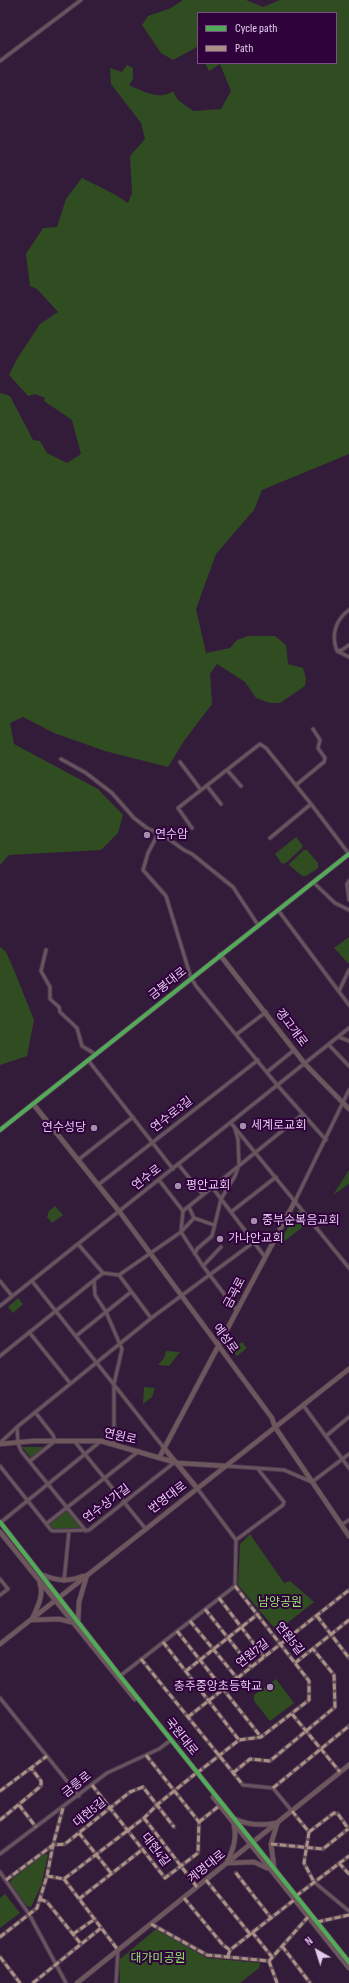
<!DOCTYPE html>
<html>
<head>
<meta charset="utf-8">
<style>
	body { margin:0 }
	#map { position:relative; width:349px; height:1983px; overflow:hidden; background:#331b3a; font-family:"Sofia Sans Condensed",sans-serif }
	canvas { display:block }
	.legend { position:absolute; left:197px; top:12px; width:140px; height:52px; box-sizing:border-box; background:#2f023c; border:1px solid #775283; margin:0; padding:5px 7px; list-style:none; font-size:12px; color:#e4cbed }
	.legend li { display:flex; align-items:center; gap:8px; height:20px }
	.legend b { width:20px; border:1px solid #775283 }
	.north { position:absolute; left:297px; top:1931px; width:40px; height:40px; -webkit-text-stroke:3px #2f023c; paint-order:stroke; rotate:321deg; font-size:11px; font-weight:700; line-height:16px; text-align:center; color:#e4cbed }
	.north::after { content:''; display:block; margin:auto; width:14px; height:18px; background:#e4cbed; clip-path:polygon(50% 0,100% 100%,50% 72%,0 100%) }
</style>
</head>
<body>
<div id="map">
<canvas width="349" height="1983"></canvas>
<ul class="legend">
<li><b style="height:5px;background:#51ab58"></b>Cycle path</li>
<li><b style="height:5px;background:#ac8f84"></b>Path</li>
</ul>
<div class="north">N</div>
</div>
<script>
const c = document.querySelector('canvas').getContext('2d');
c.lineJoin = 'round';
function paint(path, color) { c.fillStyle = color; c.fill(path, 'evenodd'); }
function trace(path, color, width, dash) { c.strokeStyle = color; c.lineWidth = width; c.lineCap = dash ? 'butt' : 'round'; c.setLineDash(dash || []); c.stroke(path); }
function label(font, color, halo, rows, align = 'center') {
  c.font = font + ' "Sofia Sans Condensed","Noto Sans KR",sans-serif'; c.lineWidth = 4; c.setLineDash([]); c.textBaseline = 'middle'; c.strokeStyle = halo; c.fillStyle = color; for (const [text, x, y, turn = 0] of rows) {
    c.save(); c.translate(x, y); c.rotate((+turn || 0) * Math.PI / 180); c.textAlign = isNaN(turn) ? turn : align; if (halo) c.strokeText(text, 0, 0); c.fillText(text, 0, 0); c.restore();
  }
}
const green = new Path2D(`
	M183,0H246L263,7L280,0H349V454L262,490L254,510L216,554L196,609L206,653L230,648L237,640L248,636H275L286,645L288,664L303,668L306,678L305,686L280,703H270L256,698L245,682L217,664L210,674L212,704L184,741L168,767L105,751L54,733L23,717L10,723L14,744L98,789L123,815L118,833L101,850L9,855L0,865V393L10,396L33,440L40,441L47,453L67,463L81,454L72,420L44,401L45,398L35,394L28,396L9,375L17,359L40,324L58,312L37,289L30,286L26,254L43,228L57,227L66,199L82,178L114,194L128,203L132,193L130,156L145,139L141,123L111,84L110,68L122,72L127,65L133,68V79L129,85C142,91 160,101 173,91L178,100L193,111L221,109L231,91L220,64L209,71L205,63H336V13H198V49L197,47L173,60L161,53L142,25L148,16L171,8Z
	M296,837L303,846L302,848L286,863L282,864L275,854Z
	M304,850H307L318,863V868L306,876H302L289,865L290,863Z
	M349,937V963H348L334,948Z
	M0,947L6,952L14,970L34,1020L27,1056L0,1065Z
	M349,1170V1184L333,1195Z
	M55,1206L63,1215L52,1223L47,1217L49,1211Z
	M299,1210L309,1222L278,1246L296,1212Z
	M18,1298L23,1304L13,1313L8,1307Z
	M242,1342L247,1348L237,1356L232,1350Z
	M166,1351L180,1352L169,1366L158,1365L164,1358Z
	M144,1387L155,1388L152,1397L143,1404Z
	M22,1447H44V1448L31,1458Z
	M68,1509L81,1526L79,1530H53L49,1524Z
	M250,1534L284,1583L290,1581L314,1602L277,1631L238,1585L240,1544Z
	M276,1679L294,1703L270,1721L254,1701V1695Z
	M45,1853L48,1855L41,1886L31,1907L27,1906L10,1883L12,1879Z
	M5,1894L20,1913L0,1928V1898Z
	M156,1929L207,1958L260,1963L259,1968L240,1983H120L119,1960Z`);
const street = new Path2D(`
	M0,61L81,0
	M349,610C335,620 331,636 337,651L349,657
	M337,651L342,650L349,645
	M61,759L86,773L112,793L134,818L147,828L166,837L184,850L192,854L233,887L258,925
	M180,762L201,790
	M227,770L241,786
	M296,785L324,762L325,758L318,748L320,740L313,729
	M207,786L221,804
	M192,828L178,808L260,744L266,748L311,804L349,854
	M158,834L148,853L143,870L166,896L191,978L196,986L278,1086L326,1140
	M270,838L311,804
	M349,881L347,884L349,900
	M313,882L335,903L349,910
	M278,910L349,1005
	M46,950L41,971L50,987V999L59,1007L60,1012L77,1028L82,1046L95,1054
	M339,991L349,970
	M237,1034L266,1012
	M339,1037L349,1041
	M329,1045L349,1066
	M88,1060L173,1169
	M267,1072L294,1050
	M231,1123L349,1268
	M78,1160L133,1117
	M178,1164L203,1195
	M159,1180L183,1211
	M98,1185L258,1060
	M212,1187L265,1257
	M295,1201L349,1090
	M189,1207L194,1218
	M231,1212L276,1177
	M214,1225L194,1218L181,1232L203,1266L237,1311
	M78,1244L103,1273
	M195,1254L197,1249L212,1236L221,1199L235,1176L239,1165L238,1139L235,1129
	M203,1266L221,1247
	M119,1275L151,1318
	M94,1280L95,1295L106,1312L122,1349L114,1384V1445
	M0,1281L12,1296
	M32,1281L164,1448
	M0,1306L349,1028
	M29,1332L70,1383
	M76,1336L131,1292
	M0,1356L103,1273L119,1275L181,1232L183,1211L303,1114
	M303,1405L349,1468
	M326,1436L349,1417
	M75,1442L145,1528
	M0,1443L17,1427
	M30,1461L55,1441L53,1435L35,1412
	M0,1466L51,1530L53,1531L89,1530L175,1462
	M226,1466L284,1470L312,1482L349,1454
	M197,1488L236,1540
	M0,1523L101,1441
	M46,1524L139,1451
	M341,1525L349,1520
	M86,1531L21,1451L18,1443L17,1427L154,1316L254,1242
	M236,1540L283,1505L284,1502L258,1469
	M0,1579L8,1589L0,1595
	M64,1581L69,1531
	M219,1598L264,1657
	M205,1609L251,1667
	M317,1616L349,1658
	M190,1621L237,1678
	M177,1631L261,1737
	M163,1642L239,1740
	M141,1659L243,1785L273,1788L309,1832
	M295,1663L349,1620
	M186,1671L258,1614
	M120,1676L235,1586
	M0,1698L79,1796
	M292,1714L340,1772
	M188,1717L349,1590
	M197,1773L239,1740L261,1737L309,1700V1681L235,1586L236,1540
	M233,1773L250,1759L270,1761L335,1707L334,1675L313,1649
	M92,1785L165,1878L198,1853L199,1822L146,1755
	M273,1788L349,1726
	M0,1791L47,1756
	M19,1805L36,1827
	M144,1818L197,1887
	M0,1820L41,1786V1781L31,1768
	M199,1822L219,1806
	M309,1832L304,1863L314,1882L349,1911
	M309,1832L334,1813L338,1814L349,1829
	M79,1833L111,1873
	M271,1844L323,1849L348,1829
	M0,1854L107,1773L159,1749L171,1740
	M339,1863L349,1874
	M0,1872L29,1914L66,1983
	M236,1873L271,1918
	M47,1876L64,1879L144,1818L158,1804L195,1774
	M64,1879L118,1950L116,1983
	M6,1880L53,1845L65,1844L130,1792L143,1787L174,1827
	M206,1880L250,1934
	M296,1896L349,1856
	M184,1898L223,1945L230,1950
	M40,1899L47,1902L81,1944
	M79,1899L143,1849
	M317,1922L349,1915
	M151,1924L207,1955L269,1961L308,1917
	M252,1932L272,1957
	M73,1934L95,1919
	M0,1937L37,1908L47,1876L53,1845L63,1808
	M282,1946L310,1983
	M228,1956L230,1950L294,1900
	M0,1957L20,1983
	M269,1961L277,1983
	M33,1983L101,1928`);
const secondary = new Path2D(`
	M220,955L305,1064L349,1109
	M34,1105L119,1211L272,1418L275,1427L349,1536
	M0,1130L349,854
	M0,1444L33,1441H101L177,1463L226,1466
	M164,1448L197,1488
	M159,1458L295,1201
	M0,1522L120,1676L349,1962
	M0,1532L135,1699
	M43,1575C58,1581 68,1582 83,1576
	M32,1619C37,1608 44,1596 40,1584
	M32,1620L59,1619L71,1622
	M78,1622L79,1602L87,1575
	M0,1644L349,1369
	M213,1797L349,1968
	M235,1819C248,1825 261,1826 276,1823
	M227,1862C233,1850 237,1839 234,1825
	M228,1863L254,1862L267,1868
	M274,1867L271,1844L277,1824
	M77,1983L349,1765`);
const quiet = new Path2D(`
	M219,1598L264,1657
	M205,1609L251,1667
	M317,1616L349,1658
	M190,1621L237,1678
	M177,1631L261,1737
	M163,1642L239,1740
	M141,1659L243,1785
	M295,1663L349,1620
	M186,1671L258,1614
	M292,1714L340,1772
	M188,1717L349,1590
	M197,1773L239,1740L261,1737L309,1700V1681L235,1586
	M233,1773L250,1759L270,1761L335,1707L334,1675L313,1649
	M92,1785L165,1878L198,1853L199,1822L146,1755
	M273,1788L349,1726
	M0,1791L47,1756
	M19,1805L36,1827
	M292,1811L309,1832
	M144,1818L197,1887
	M0,1820L41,1786V1781L31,1768
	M199,1822L219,1806
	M309,1832L334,1813L338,1814L349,1830
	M309,1832L304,1863L314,1882
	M79,1833L111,1873
	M271,1844L323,1849L348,1829
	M339,1863L349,1874
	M236,1873L271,1918
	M47,1876L64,1879L144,1818L158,1804L195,1774
	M64,1879L118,1950
	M6,1880L53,1845L65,1844L130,1792L143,1787L174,1827
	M206,1880L250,1934
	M296,1896L349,1856
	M184,1898L223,1945L230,1950
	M40,1899L47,1902L81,1944
	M79,1899L143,1849
	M317,1922L349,1915
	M151,1924L207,1955L269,1961L308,1917
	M252,1932L272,1957
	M73,1934L95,1919
	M0,1937L37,1908L47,1876L53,1845L63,1808
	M282,1946L310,1983
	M228,1956L230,1950L294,1900
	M0,1957L20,1983
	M269,1961L277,1983
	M33,1983L101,1928`);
const cycleway = new Path2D(`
	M0,1130L349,854
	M0,1522L120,1676L349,1962`);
const markers = [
	[147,835,4,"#a68dae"],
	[243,1126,4,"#a68dae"],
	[94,1128,4,"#a68dae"],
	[178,1186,4,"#a68dae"],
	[254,1221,4,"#a68dae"],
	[220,1239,4,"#a68dae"],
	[270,1687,4,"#a68dae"]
];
const poiNames = [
	["연수암",155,835],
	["세계로교회",251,1126],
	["연수성당",86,1128,"right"],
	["평안교회",186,1186],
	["중부순복음교회",262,1221],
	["가나안교회",228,1239],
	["충주중앙초등학교",262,1687,"right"]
];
const streetNames = [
	["금봉대로",168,984,-38],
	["갱고개로",291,1028,53],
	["연수로3길",172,1115,-38],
	["연수로",147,1178,-38],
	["금곡로",235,1293,-63],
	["예성로",225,1339,54],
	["연원로",120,1437,13],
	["번영대로",168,1498,-37],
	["연수상가길",107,1504,-37],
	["연원5길",289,1639,52],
	["연원7길",253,1654,-38],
	["국원대로",181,1737,51],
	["금릉로",77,1785,-39],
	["대현5길",90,1813,-39],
	["대현4길",155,1850,52],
	["계명대로",207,1867,-39]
];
const parkNames = [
	["남양공원",280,1603],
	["대가미공원",158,1959]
];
paint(green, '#304c21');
trace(street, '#4a3650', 5);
trace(secondary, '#4a3650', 6);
trace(street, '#67545c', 3);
trace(secondary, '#6d565c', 4.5);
trace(quiet, '#ac8f84', 3, [6, 3]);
trace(cycleway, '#51ab58', 4);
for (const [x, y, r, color] of markers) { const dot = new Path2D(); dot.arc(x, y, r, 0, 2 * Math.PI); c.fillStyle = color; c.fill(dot); trace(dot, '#2f023c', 1.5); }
label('12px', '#e4cbed', '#2f023c', poiNames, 'left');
label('12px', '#e4cbed', '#2f023c', streetNames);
label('12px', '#93eb68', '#2f023c', parkNames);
</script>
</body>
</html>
